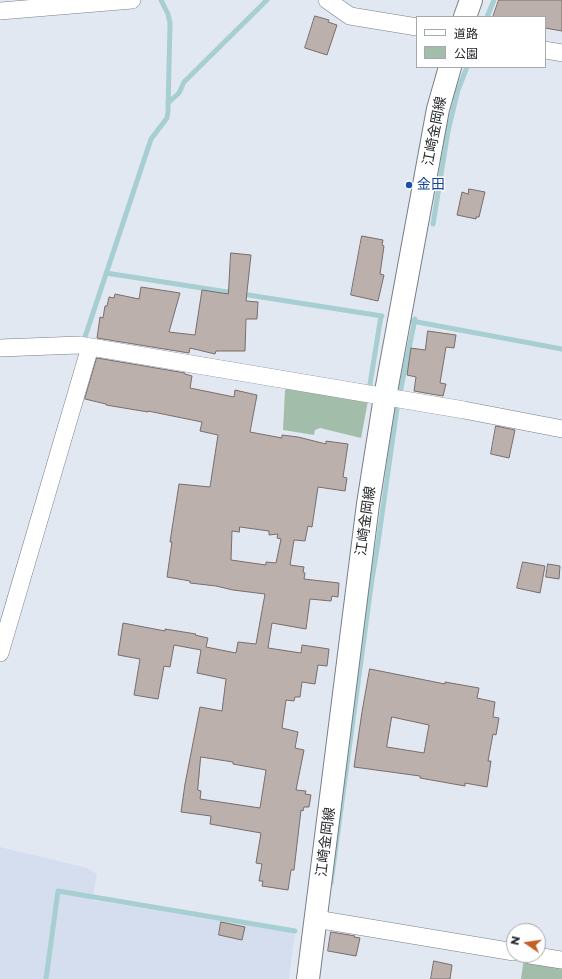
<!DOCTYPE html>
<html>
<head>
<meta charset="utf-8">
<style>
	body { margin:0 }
	#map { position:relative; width:562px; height:979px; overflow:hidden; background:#e2e8f2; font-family:Montserrat,"Noto Sans JP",sans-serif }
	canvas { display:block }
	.legend { position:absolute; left:416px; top:16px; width:130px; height:52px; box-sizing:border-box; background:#fff; border:1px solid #a7a8aa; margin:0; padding:5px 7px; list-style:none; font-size:12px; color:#24262a }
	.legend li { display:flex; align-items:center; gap:8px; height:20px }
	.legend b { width:20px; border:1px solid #a7a8aa }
	.north { position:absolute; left:506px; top:923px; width:40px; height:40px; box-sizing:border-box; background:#fff; border:1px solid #a7a8aa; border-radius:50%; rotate:283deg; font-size:11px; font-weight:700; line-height:16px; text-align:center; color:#24262a }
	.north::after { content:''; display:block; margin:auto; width:14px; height:18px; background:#c26025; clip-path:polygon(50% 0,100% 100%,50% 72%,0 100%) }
</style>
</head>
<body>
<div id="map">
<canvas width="562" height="979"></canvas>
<ul class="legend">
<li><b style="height:5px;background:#fff"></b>道路</li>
<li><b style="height:11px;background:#a2beaa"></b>公園</li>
</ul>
<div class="north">N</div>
</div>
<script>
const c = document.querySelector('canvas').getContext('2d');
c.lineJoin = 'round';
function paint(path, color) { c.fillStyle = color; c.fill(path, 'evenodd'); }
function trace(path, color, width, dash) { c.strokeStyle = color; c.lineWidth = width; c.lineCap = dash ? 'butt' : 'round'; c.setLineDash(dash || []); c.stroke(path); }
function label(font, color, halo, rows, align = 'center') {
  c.font = font + ' Montserrat,"Noto Sans JP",sans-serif'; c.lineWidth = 3; c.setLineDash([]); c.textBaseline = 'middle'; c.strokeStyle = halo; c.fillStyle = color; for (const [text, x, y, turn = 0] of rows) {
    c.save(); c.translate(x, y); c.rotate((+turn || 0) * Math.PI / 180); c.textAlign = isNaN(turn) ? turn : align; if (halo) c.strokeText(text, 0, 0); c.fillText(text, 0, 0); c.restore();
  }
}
const built = new Path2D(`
	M0,847L87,868L97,874L92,900L295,933L289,979H0Z`);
const green = new Path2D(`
	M289,387L368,401L361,438L320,428L315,430L314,435L283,430L285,390Z
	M524,958L562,963V979H521Z`);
const stream = new Path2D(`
	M487,17L494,0
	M168,103L179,93L184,82L267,0
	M433,224L448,131L458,90L467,67
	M106,273L234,293
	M242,294L382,316
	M412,321L562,349
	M83,343L151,139L167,118L168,111L170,23L168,14L161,0
	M369,390L381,316
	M331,883L372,579L378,543L397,408L415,319
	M46,979L58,891L295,931`);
const building = new Path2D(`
	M499,0H562V31L545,28V17H493Z
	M315,16L329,20L328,22L337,25L327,55L305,48Z
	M469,189L485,192L479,217H476V219L457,215L462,192L468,194Z
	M362,236L383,240L382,245L384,246L380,274L384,275L378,301L351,295Z
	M231,253L251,255L246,301L258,302L257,319H246L245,351H216L215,354L190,348L189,353L97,338L100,317L103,318L105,306H107L109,297L114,298L115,294L139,299L141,287L180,293L169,332L195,335L202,290L228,294Z
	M428,331L456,335L454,348L446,347L440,383L446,384L443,396L414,391L416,377L407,375L411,348L425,350Z
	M97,358L185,373V374L192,376L190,388L234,397L235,390L257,395L250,432L282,438V435L298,437L326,444V441L348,444L343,477L347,478L345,491L318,487L312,527L308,526L305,541L294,540L290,565L304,567L303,572L305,573L304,579L339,583L338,597L332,596L331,601L310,599L306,629L272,623L268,648L301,653L302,645L329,649L327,666L318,665L315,684L302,682L300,697H295L294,701L286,700L282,728L298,732L295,748L304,750L296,790L306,791L305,794L311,795L309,807H304L303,811L301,810L294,870H291L288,890L262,886L263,881H259L262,864L256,863L261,833L210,824L211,816L181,812L185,784L200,707L222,711L226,679L197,673L201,650L174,645L170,667L164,666L158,699L134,695L140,659L118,655L123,623L165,631V629L196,634L195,635L208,638L206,647L236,653L238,642L256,644L265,594L233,590L216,586L190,583V581L167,577L172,542H170L179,484L210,487L218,435L200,431L202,422L148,411V412L106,405V404L85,399ZM240,527L269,531V535L278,534L277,538L281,539L276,563L266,562V565L231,560L232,531L239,532ZM201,757L233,762V764L266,770L260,808L200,799L201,791L198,790Z
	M496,426L515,430L509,458L491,454Z
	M523,562L545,566L540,593L517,588Z
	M548,564L560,566L559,579L546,577Z
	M370,669L445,684V682L479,688L477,698L495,702L493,717L499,718L496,735L493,734L488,761H491L487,787L465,783V786L420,778V776L354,767L362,712ZM392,717L429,725L424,753L387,747Z
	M221,922L245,927L242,940L219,935Z
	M331,932L355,936L354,937L360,938L356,956L328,951Z
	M434,961L452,965L450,979H431Z`);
const street = new Path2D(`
	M327,0L350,16L417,27
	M0,11L132,0
	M545,50L562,53
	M0,348L79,345L464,410L562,429
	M0,653L90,347
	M316,919L514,952
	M530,955L562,960`);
const secondary = new Path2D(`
	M465,17L471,0
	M308,979L368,504L385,397L438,109L450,67`);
const markers = [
	[409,185,4,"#1a4fb4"]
];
const streetNames = [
	["江崎金岡線",435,131,-79],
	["江崎金岡線",366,521,-82],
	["江崎金岡線",326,842,-83]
];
const transitNames = [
	["金田",417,185]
];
paint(built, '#d4deef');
paint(green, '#a2beaa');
trace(stream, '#a7cfd1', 5);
paint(building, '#bbb0ab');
trace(building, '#786d69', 1);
trace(street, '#787e87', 18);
trace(secondary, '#787e87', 24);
trace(street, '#fff', 17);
trace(secondary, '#fff', 22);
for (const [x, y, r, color] of markers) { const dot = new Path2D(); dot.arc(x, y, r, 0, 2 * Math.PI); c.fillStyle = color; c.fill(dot); trace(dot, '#fff', 1.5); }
label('14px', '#24262a', '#fff', streetNames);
label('14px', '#164399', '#fff', transitNames, 'left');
</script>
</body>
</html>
